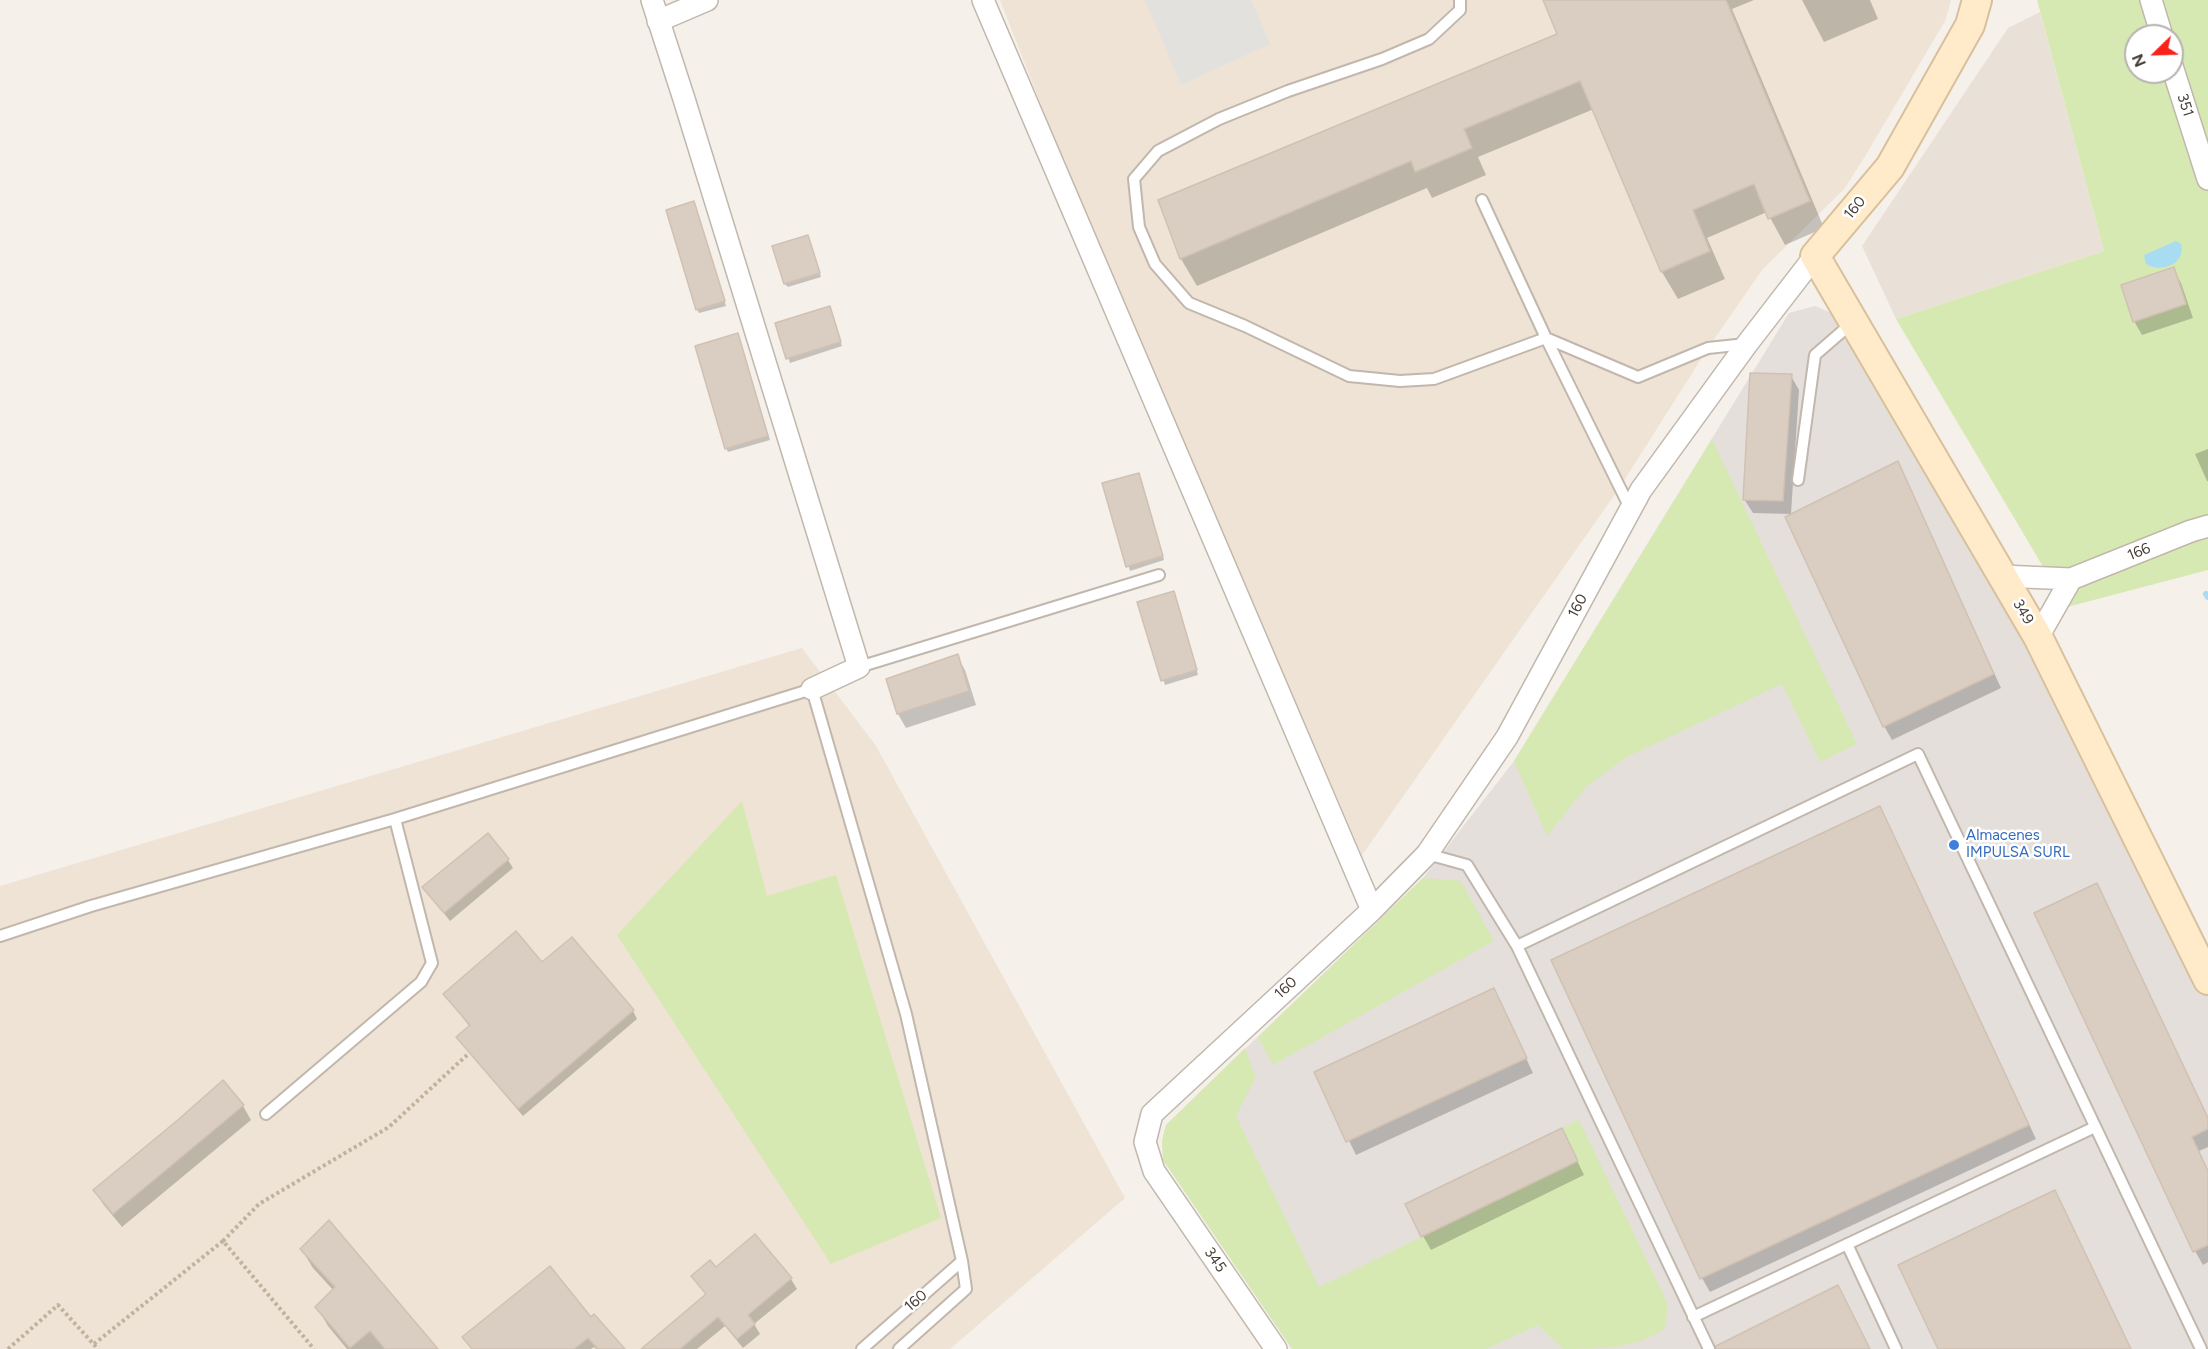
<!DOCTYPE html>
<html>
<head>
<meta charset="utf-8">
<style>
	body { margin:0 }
	#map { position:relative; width:2208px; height:1349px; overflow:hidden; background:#f5f0ea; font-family:Figtree,sans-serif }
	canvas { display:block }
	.north { position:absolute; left:2124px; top:24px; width:60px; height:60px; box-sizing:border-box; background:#fff; border:2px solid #b6b3af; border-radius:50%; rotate:247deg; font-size:16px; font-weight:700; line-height:24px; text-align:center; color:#494038 }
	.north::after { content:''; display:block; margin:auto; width:21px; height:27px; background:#fa211b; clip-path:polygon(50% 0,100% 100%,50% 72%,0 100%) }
</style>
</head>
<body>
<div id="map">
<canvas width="2208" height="1349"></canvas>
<div class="north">N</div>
</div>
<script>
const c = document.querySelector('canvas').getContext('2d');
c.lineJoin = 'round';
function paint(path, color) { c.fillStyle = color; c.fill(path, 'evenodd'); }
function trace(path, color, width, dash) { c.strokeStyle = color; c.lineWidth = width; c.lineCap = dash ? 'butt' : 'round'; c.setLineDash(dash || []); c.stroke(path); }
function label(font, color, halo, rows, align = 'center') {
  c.font = font + ' Figtree,sans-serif'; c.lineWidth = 5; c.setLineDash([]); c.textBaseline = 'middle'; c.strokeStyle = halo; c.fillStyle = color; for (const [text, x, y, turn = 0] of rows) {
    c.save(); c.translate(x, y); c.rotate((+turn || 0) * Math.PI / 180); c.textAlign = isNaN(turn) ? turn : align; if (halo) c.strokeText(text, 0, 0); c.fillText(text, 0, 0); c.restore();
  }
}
const residential = new Path2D(`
	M2040,12L2104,251L1896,319L1862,246L2008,28Z`);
const industrial = new Path2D(`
	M1815,306L1853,322L2020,607L2208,991V1349H1292L1163,1160L1162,1141L1166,1125L1423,878L1514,761L1789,313Z`);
const education = new Path2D(`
	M1000,0H1951L1945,21L1864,158L1844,189L1762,270L1708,348L1620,487L1362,855L1067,171Z
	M802,648L876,746L1125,1198L950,1349H0V886Z`);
const green = new Path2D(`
	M2037,0H2208V570L2067,607L1896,319L2104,251ZM2136,36H2172V72H2136Z
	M1712,439L1857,744L1820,762L1782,684L1627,757L1587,786L1547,836L1514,761Z
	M742,801L767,896L836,875L941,1218L831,1264L617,935Z
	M1423,878L1461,881L1494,941L1273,1065L1258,1037Z
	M1245,1048L1256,1077L1236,1116L1319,1287L1577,1161L1562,1128L1579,1120L1668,1304L1665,1328C1637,1349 1598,1349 1563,1349L1538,1325L1486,1349H1292L1163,1160L1162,1141L1166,1125Z`);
const parking = new Path2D(`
	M1145,0H1251L1270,44L1181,85Z`);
const water = new Path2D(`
	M2176,241L2181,244C2186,265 2160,273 2146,264L2144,255Z`);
const shadow = new Path2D(`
	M1545,0H1754L1732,9L1824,228L1785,245L1767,212L1707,238L1725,279L1678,299L1662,272L1594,109L1478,157L1486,175L1432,198L1427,188L1197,286L1181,259L1160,201L1559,35Z
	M1802,0H1870L1878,19L1824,42Z
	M694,203L726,306L699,313L697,309Z
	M808,237L821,277L788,287L785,284Z
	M2173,269L2181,283L2193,318L2142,335L2134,321Z
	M831,312L842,346L790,363L777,324Z
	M738,335L770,440L728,452L726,448Z
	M1791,376L1799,390L1791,514L1753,513L1744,499Z
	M2208,449V481H2207L2195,454Z
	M1898,463L2001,688L1892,740L1884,726Z
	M1141,478L1164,560L1130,571L1104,484Z
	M1175,597L1198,675L1165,685L1139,603Z
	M957,656L965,670L976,705L906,728L898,714Z
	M1887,822L2036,1139L1710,1292L1702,1278Z
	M508,860L513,868L450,921L424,888Z
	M2097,885L2208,1118V1147L2199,1151L2208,1171V1262L2203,1265L2195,1251Z
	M542,964L633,1011L637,1019L523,1116L463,1045L458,1037L470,1027L445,995Z
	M1494,990L1533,1073L1356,1155L1316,1073Z
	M243,1106L251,1120L122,1227L103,1204L95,1190Z
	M1569,1144L1584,1175L1431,1250L1423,1236Z
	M755,1236L791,1279L797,1289L754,1324L760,1334L743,1348L725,1326L697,1349H643L707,1296L693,1276L715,1269Z
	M302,1250L436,1349H347L328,1326L317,1307L334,1291L313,1268Z
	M591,1319L623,1349H596L594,1347L591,1349H472L464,1337Z`);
const stream = new Path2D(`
	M2206,594L2208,597`);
const building = new Path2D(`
	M1543,0H1726L1810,201L1768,219L1754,184L1693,210L1710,251L1661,272L1580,81L1464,129L1472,148L1415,172L1411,161L1180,259L1158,200L1557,34Z
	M694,201L725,301L696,310L666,210Z
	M808,235L820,273L784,284L772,246Z
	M2174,267L2186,304L2133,322L2121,285Z
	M830,306L841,342L786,359L775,323Z
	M738,333L768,436L725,449L695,346Z
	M1750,373L1792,374L1783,501L1743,500Z
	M1898,461L1994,674L1883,727L1785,517Z
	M1139,473L1163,556L1126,567L1102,483Z
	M1174,591L1197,670L1161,681L1137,602Z
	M958,654L969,691L897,714L886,679Z
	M1880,806L2029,1125L1700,1279L1551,960Z
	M488,833L509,859L444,913L422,887Z
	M2097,883L2208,1118V1129L2192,1137L2208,1171V1245L2193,1252L2034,913Z
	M516,931L542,962L572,937L634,1010L518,1109L456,1037L470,1025L443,994Z
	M1494,988L1527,1058L1346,1142L1314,1072Z
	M223,1080L244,1105L113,1214L93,1190L179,1119Z
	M1562,1128L1578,1161L1421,1237L1405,1204Z
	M2055,1190L2131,1349H1938L1898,1265Z
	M329,1220L438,1349H385L370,1331L350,1348L315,1307L335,1287L300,1249Z
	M755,1234L792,1278L748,1315L755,1324L737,1339L718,1317L680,1349H641L706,1294L691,1276L710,1260L716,1267Z
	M550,1266L591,1317L594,1314L625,1349H598L588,1338L574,1349H472L462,1337Z
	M1838,1285L1870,1349H1716V1346Z`);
const path = new Path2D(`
	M223,1241L259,1204L389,1127L467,1055
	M94,1344L223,1241L314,1349
	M8,1349L58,1305L98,1349`);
const lane = new Path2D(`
	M1460,0V10L1429,39L1382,59L1288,91L1219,119L1158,151L1134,179L1139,227L1155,264L1189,303L1245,326L1349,376L1400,381L1434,379L1546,338L1638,377L1708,348L1746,344
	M1482,200L1546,338L1630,508
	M1798,480L1815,355L1853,322
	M859,667L1159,575
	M1427,854L1467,865L1517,946
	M0,936L91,906L395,819L812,689L906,1014L962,1261L966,1289L899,1349
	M266,1114L421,982L432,963L395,819
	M1847,1244L1896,1349
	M1693,1317L2095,1127
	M862,1349L962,1261
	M1709,1349L1517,946L1918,754L2201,1349`);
const street = new Path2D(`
	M652,0L684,99L859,667L812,689
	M983,0L1372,910
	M2151,0L2162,36
	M658,21L707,0
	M2172,66L2208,179
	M2002,576L2071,579
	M2038,637L2071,579L2191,531L2208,526
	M1276,1349L1154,1171L1145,1142L1152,1114L1372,910L1427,854L1507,737L1641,490L1747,344L1815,256`);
const secondary = new Path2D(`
	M1977,0L1970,25L1890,167L1815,256L2038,637L2208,980`);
const markers = [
	[1954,845,6,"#3f7fe0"]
];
const streetNames = [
	["351",2185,105,72],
	["160",1855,208,-50],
	["166",2139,552,-22],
	["160",1578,606,-62],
	["349",2023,612,60],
	["160",1286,988,-43],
	["345",1215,1260,55],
	["160",916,1301,-41]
];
const shopNames = [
	["Almacenes",1966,836],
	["IMPULSA SURL",1966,853]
];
paint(residential, '#e9e1d8');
paint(industrial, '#e4dfdb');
paint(education, '#eee3d4');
paint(green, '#d7e9b3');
paint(parking, '#e3e1de');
paint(water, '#a7dcf1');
paint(shadow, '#0003');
trace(stream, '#a7dcf1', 6);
paint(building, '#dacdc2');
trace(building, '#d1c1b2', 1.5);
trace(lane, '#c1b7ac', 14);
trace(street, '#c1b7ac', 24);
trace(secondary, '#d8c09c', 32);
trace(path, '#c2b19d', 4, [3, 3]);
trace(lane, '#fff', 10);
trace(street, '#fff', 21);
trace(secondary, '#ffebca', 28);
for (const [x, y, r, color] of markers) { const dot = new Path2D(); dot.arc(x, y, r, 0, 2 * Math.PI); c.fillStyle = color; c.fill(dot); trace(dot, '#fff', 2); }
label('15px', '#494038', '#fff', streetNames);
label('15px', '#366cbe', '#fff', shopNames, 'left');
</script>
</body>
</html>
